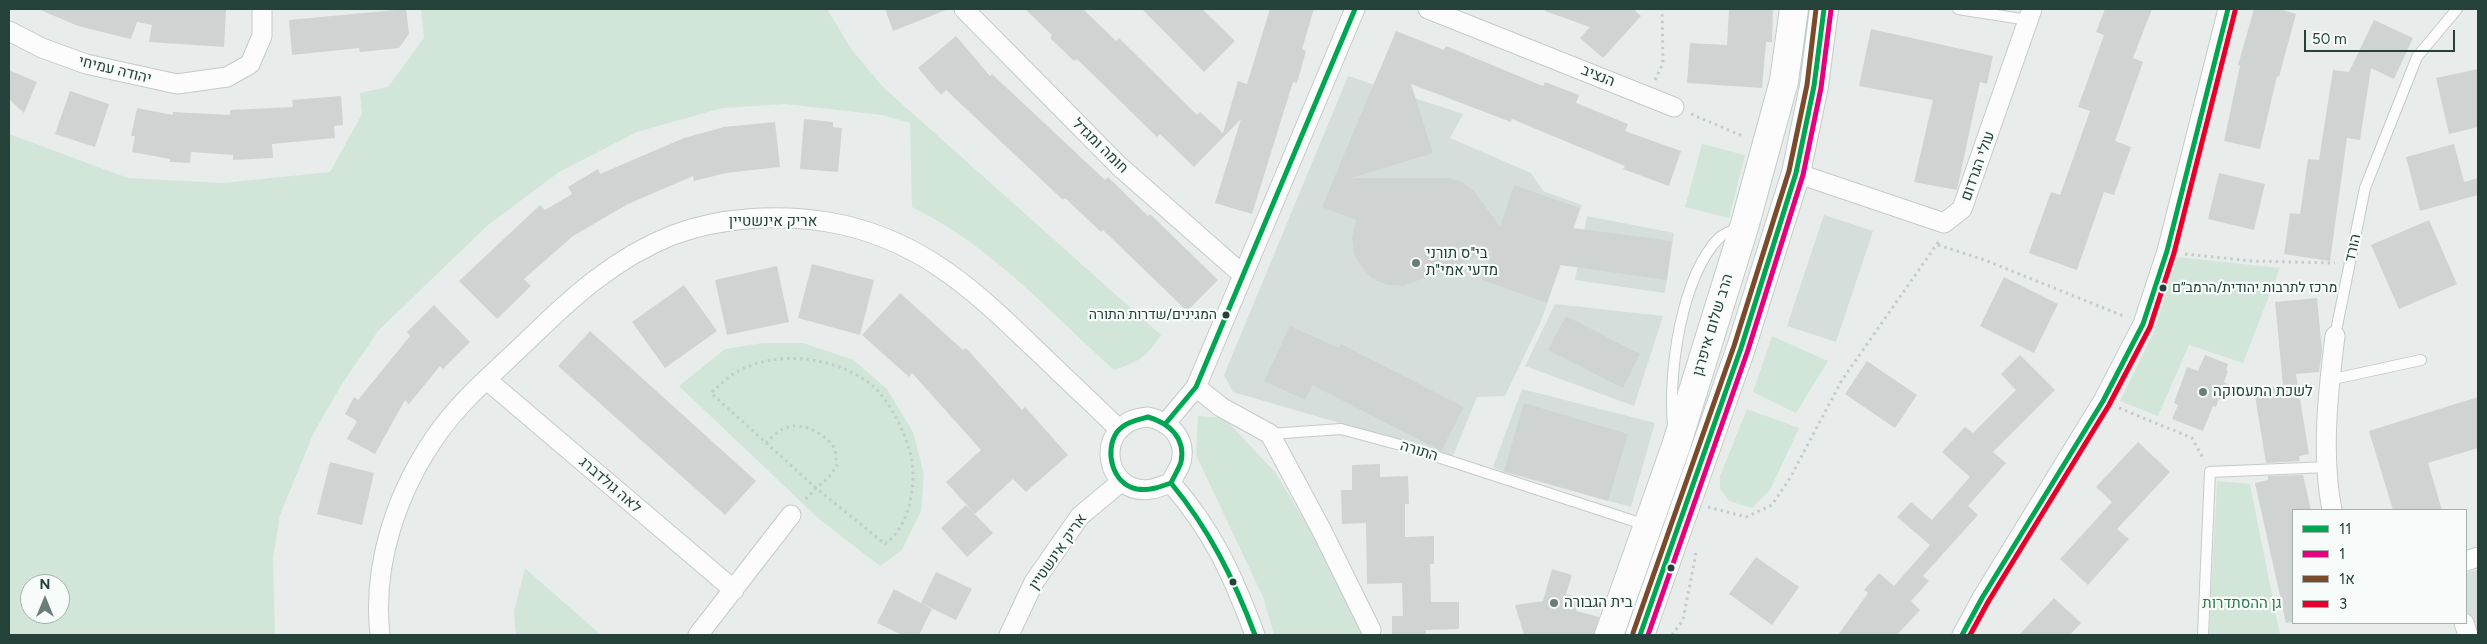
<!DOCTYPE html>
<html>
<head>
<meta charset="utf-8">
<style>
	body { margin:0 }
	#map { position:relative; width:2487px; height:644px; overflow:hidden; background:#e8edeb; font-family:Figtree,Heebo,sans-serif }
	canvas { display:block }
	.frame { position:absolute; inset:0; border:10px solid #24423a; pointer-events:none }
	.legend { position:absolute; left:2292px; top:509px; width:175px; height:115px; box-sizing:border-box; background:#f7fbf9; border:1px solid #a3b1ad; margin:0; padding:6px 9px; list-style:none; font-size:15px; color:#24423a }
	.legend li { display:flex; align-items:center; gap:10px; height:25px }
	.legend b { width:25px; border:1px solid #a3b1ad }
	.north { position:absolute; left:20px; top:574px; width:50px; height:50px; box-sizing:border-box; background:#f7fbf9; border:1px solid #a3b1ad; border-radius:50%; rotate:0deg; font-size:14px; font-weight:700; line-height:20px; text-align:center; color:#24423a }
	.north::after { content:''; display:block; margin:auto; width:18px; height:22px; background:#697e78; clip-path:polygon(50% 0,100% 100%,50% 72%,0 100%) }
	.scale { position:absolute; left:2304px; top:30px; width:151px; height:22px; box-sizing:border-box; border:2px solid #24423a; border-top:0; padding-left:6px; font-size:15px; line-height:18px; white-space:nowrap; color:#24423a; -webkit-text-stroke:4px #f7fbf9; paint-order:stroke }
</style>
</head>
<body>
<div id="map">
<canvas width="2487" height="644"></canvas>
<div class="frame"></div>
<ul class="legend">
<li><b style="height:6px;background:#00a651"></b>11</li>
<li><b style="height:6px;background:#e5007d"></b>1</li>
<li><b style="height:6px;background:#7a4b2a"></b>1א</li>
<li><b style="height:6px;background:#e4002b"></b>3</li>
</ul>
<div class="north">N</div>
<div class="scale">50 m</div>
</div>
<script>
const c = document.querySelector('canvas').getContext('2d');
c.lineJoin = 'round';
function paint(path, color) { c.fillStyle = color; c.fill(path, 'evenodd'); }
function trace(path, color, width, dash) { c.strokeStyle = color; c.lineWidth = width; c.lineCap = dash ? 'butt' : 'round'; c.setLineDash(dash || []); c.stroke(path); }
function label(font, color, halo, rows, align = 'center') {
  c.font = font + ' Figtree,Heebo,sans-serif'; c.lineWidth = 4.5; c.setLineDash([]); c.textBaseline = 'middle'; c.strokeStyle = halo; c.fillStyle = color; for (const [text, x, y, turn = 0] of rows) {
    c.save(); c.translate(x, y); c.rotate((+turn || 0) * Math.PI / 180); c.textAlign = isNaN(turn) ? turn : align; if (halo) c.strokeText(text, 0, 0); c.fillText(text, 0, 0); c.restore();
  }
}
const built = new Path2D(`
	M1348,76L1463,114L1450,138L1531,173L1543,191L1582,205L1541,321L1505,396L1477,397L1453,456L1233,392L1224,375Z
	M1824,215L1873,231L1836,342L1787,326Z
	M1587,216L1674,233L1665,293L1575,280Z
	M1555,304L1663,316L1634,406L1525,366Z
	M1522,389L1655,423L1631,507L1503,472L1493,467Z
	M2478,569V635H2477L2466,609V573Z`);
const green = new Path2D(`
	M421,9H827L852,50L883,87L1161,335C1146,357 1139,362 1114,370C1050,312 990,245 912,207L910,123L882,115L785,104L722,108L637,132L559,172L488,225L379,330L342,384L314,432L280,515L273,558L275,635H9V134L128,178L223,183L330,172L362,114L360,93L388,87L424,38ZM30,584H60V614H30Z
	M1702,144L1745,155L1729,218L1685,207Z
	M2177,257L2280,268L2243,363L2189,345L2158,416L2120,401L2154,332Z
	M1772,336L1828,361L1796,413L1753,392Z
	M763,343H803L854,360L887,389L913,432L924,474L921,511L902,550L880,566L819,519L679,386L725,349Z
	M1747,409L1799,428L1770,490L1752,508L1729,501L1720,489V476Z
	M1198,416L1224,418L1275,472L1309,528L1365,635H1274L1263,597L1196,455Z
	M2217,481L2250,484L2280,635H2209Z
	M525,568L601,635H516L514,612Z`);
const building = new Path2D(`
	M38,9L226,10L224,47L149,42L152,25L137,22L131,39L78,26Z
	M406,9L409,34L399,48L360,52L359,48L292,55L289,20Z
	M885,9H946V10L893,31Z
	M1025,9H1083L1116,41L1119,38L1197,115L1200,112L1223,133L1238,81L1247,84L1270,9H1314L1302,49L1306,51L1297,83L1293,82L1252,214L1215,203L1241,119L1194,167L1160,134L1157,137L1077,59L1074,61L1050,38L1052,35Z
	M1142,9H1202L1235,41L1204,72Z
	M1545,9H1633L1641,16L1603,58L1580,38L1590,27L1545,11Z
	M1729,9H1773L1772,42H1766L1762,88L1687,83L1690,43L1727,45Z
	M2105,9H2152L2133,58L2143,62L2115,141L2131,147L2114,195L2104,192L2077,270L2029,253L2051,192L2060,195L2090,111L2078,107L2104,35L2096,32Z
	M2254,9H2279L2296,14L2279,77L2277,76L2260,149L2224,141L2240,66L2238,65Z
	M2374,20L2413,38L2394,79L2371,68L2360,140L2347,138L2330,261L2284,254L2290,213L2300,214L2308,159L2319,160L2333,70L2349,72Z
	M1871,29L1993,56L1987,84L1980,82L1957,190L1914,182L1933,100L1859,86Z
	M1396,31L1444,50L1446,46L1543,86L1545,82L1579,95L1576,103L1628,124L1625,131L1681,151L1669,186L1623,169L1625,166L1512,119L1511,122L1411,84L1433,153L1351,178H1450L1464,183L1475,192L1500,227L1514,185L1580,208L1573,228L1672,241L1667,280L1560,265L1547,303L1482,280L1492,250L1404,286L1388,285L1373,279L1362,268L1354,254L1352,237L1356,220L1322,207Z
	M956,36L990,76L992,74L1105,180L1108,177L1148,216L1150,214L1218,280L1187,311L1103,230L1101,232L1065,198L1063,200L946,90L941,95L918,68Z
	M2478,69V127L2449,134L2436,78Z
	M9,70L37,82L24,113L9,99Z
	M70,91L109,104L95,147L55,134Z
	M341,96L343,125L334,126L335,138L272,144L273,158L233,160V155L191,152L190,163L170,162V159L132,152L135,136H131L137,108L173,115V112L230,115V110L293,107L292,100Z
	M804,119L833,122V127L842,128L838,172L800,169Z
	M775,122L780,167L726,173L694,181L693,176L628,204L573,236L524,279L531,286L497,319L459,281L540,205L545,210L572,194L568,187L598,169L600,174L684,138L724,127Z
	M2454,144L2464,182L2478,178V195L2420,211L2406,157Z
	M2219,173L2265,184L2254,230L2208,219Z
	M2429,220L2457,284L2399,309L2371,245Z
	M812,264L874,280L860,335L798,318Z
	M777,266L789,322L727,335L715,280Z
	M2004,277L2058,304L2034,353L1980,326Z
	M684,285L717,331L665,368L632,322Z
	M900,293L963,350L966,348L1022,410L1025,407L1068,455L1026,492L1013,479L975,514L946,482L981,450L912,373L909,377L862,335Z
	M2317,298L2322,350L2319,372L2296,374L2309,454L2299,456L2300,461L2266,463L2254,390L2283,385L2275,302Z
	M434,305L470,342L443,369L440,366L409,404L405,400L375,454L347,439L357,421L345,414L354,397L358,400L410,336L407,332Z
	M1566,316L1640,354L1623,388L1548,350Z
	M1290,326L1339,348L1341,344L1464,407L1441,451L1312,385L1305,400L1264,381Z
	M590,331L756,481L725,515L558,366Z
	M2020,355L2055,390L1993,452L2006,463L1968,506L1978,515L1923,576L1929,581L1911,601L1920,610L1897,635H1838L1868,593L1864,590L1879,573L1894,586L1930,545L1897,517L1911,502L1932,520L1970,477L1942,452L1965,427L1973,433L2016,390L2001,374Z
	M2205,355L2228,364L2226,370L2228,371L2224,382L2230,385L2224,401L2219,399L2216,407L2213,406L2203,431L2172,419L2178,405L2174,403L2187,367L2198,371Z
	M1867,361L1917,395L1895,428L1845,394Z
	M2478,397V448L2428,463L2442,510H2393L2369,431Z
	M1524,403L1628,434L1608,501L1504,471Z
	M2138,442L2170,472L2117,529L2129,539L2088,585L2060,559L2112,502L2096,487Z
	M330,462L374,473L362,525L317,514Z
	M1380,464V477L1408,476L1409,504H1405V537L1434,536V564H1430L1431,602H1459V629L1426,630V635H1392V616H1403L1402,583L1367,584L1366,523L1342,524L1341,490H1352V465Z
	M2303,475L2311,510H2293V622L2286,623L2255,483L2268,480V476Z
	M966,505L993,533L967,557L941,528Z
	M1756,557L1799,587L1772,625L1729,594Z
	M1552,569L1572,575L1566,594L1580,598L1576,611L1599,617L1594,635H1524L1515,605L1543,601Z
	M936,572L972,589L956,620L921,603Z
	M894,589L932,609L919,635H902L877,623Z
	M2054,598L2081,623L2070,635H2019Z`);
const path = new Path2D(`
	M1655,80L1663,63L1662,9
	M1691,114L1745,137
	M1938,245L1982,259L2126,317
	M2185,254L2252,261L2335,263
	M2119,408L2192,438L2204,460
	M766,443C772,437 780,429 788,427C804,422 828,435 835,450C836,454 836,461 837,466L828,478L816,488L711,393C719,386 726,378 735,373C775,349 835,356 872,385C889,399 909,439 912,461C916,489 908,528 885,544L816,488L803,502
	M1708,507L1746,517L1772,505L1790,478L1842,380L1939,241
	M1672,635L1683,620L1696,553`);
const lane = new Path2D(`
	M1958,9L2028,20
	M2335,336L2365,188L2417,57L2457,9
	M2329,380L2421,360
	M1673,425C1668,373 1681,277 1719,238C1724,233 1733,231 1739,227
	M1270,434L1341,429L1404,446L1646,525
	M2203,635L2210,472L2328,467`);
const street = new Path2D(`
	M964,9L1119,166L1243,275
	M1428,9L1674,107
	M9,31L42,48L86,64L177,84L227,77L250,64L262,36V9
	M1796,173L1944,223L1962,209L2032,9
	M487,380L734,590
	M1196,387L1221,407L1270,434L1321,529L1371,630
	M1148,417C1169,421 1187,438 1181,462C1179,470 1173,476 1171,483C1164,485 1158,488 1152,489C1103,498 1091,421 1148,417Z
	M1166,423L1196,387L1355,9
	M1171,483C1213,531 1233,576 1255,635
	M2332,510C2321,454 2328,392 2335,336
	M2466,561L2478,557
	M2464,623L2468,635
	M380,635C372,564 397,491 438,433C462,399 496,371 526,342C570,299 614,258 673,235C721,217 777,214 828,222C916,237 970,286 1031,345C1060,373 1090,401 1119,429
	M698,635L791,515
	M1009,635L1034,582L1080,516L1122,481
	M1962,635L1982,598L2103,401L2143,324L2167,251L2228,9`);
const secondary = new Path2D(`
	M1609,635L1676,446L1745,224L1784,81L1794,9
	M1640,635L1741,348L1796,173L1814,86L1824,9`);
const bus1 = new Path2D(`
	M1148,417C1169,423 1186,438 1181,462C1179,469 1174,476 1171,483C1160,487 1149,491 1137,489C1112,484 1104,451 1117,432C1125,422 1137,420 1148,417Z
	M1166,423L1196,387L1355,9
	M1171,483C1209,529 1234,579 1255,635
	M1640,635L1741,348L1796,173L1814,86L1824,9
	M1962,635L1982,598L2103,401L2143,324L2167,251L2228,9`);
const bus2 = new Path2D(`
	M1648,635L1748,350L1803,175L1821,88L1831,10`);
const bus3 = new Path2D(`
	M1633,633L1734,346L1789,171L1807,85L1816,9`);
const bus4 = new Path2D(`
	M1970,635L1988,602L2109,405L2150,327L2174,253L2235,11`);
const markers = [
	[1416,263,5,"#697e78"],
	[2163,288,4.5,"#24423a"],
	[1226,315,4.5,"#24423a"],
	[2203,392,5,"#697e78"],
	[1671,568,4.5,"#24423a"],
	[1233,582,4.5,"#24423a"],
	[1554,603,5,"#697e78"]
];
const busNames = [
	["מרכז לתרבות יהודית/הרמב״ם",2172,288],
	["המגינים/שדרות התורה",1217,315,"right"]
];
const streetNames = [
	["יהודה עמיחי",115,70,14],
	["הנציב",1598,76,22],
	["חומה ומגדל",1100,146,44],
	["עולי הגרדום",1978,166,-70],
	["אריק אינשטיין",773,222],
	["הורד",2353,248,-78],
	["הרב שלום איפרגן",1713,325,-73],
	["התורה",1419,451,17],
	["לאה גולדברג",610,485,41],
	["אריק אינשטיין",1058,552,-55]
];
const poiNames = [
	["בי\"ס תורני",1426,254],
	["מדעי אמי\"ת",1426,271],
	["לשכת התעסוקה",2213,392],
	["בית הגבורה",1564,603]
];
const parkNames = [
	["גן ההסתדרות",2242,604]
];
paint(built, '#d6dedb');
paint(green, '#d1e6d8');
paint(building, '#cfd4d2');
trace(lane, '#c5cac8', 12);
trace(street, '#c5cac8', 21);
trace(secondary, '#c3cbc8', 30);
trace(path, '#c3ccca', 3, [2.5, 4]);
trace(lane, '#fcfcfc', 10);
trace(street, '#fcfcfc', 19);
trace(secondary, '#fcfcfc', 28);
trace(bus1, '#00a651', 5);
trace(bus2, '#e5007d', 5);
trace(bus3, '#7a4b2a', 5);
trace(bus4, '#e4002b', 5);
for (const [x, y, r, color] of markers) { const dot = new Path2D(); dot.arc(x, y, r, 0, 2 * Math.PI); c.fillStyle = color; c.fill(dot); trace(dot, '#f7fbf9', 2); }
label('14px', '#24423a', '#f7fbf9', busNames, 'left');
label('15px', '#24423a', '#f7fbf9', streetNames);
label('15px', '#24423a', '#f7fbf9', poiNames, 'left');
label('15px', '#2d7a4b', '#f7fbf9', parkNames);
</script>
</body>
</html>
